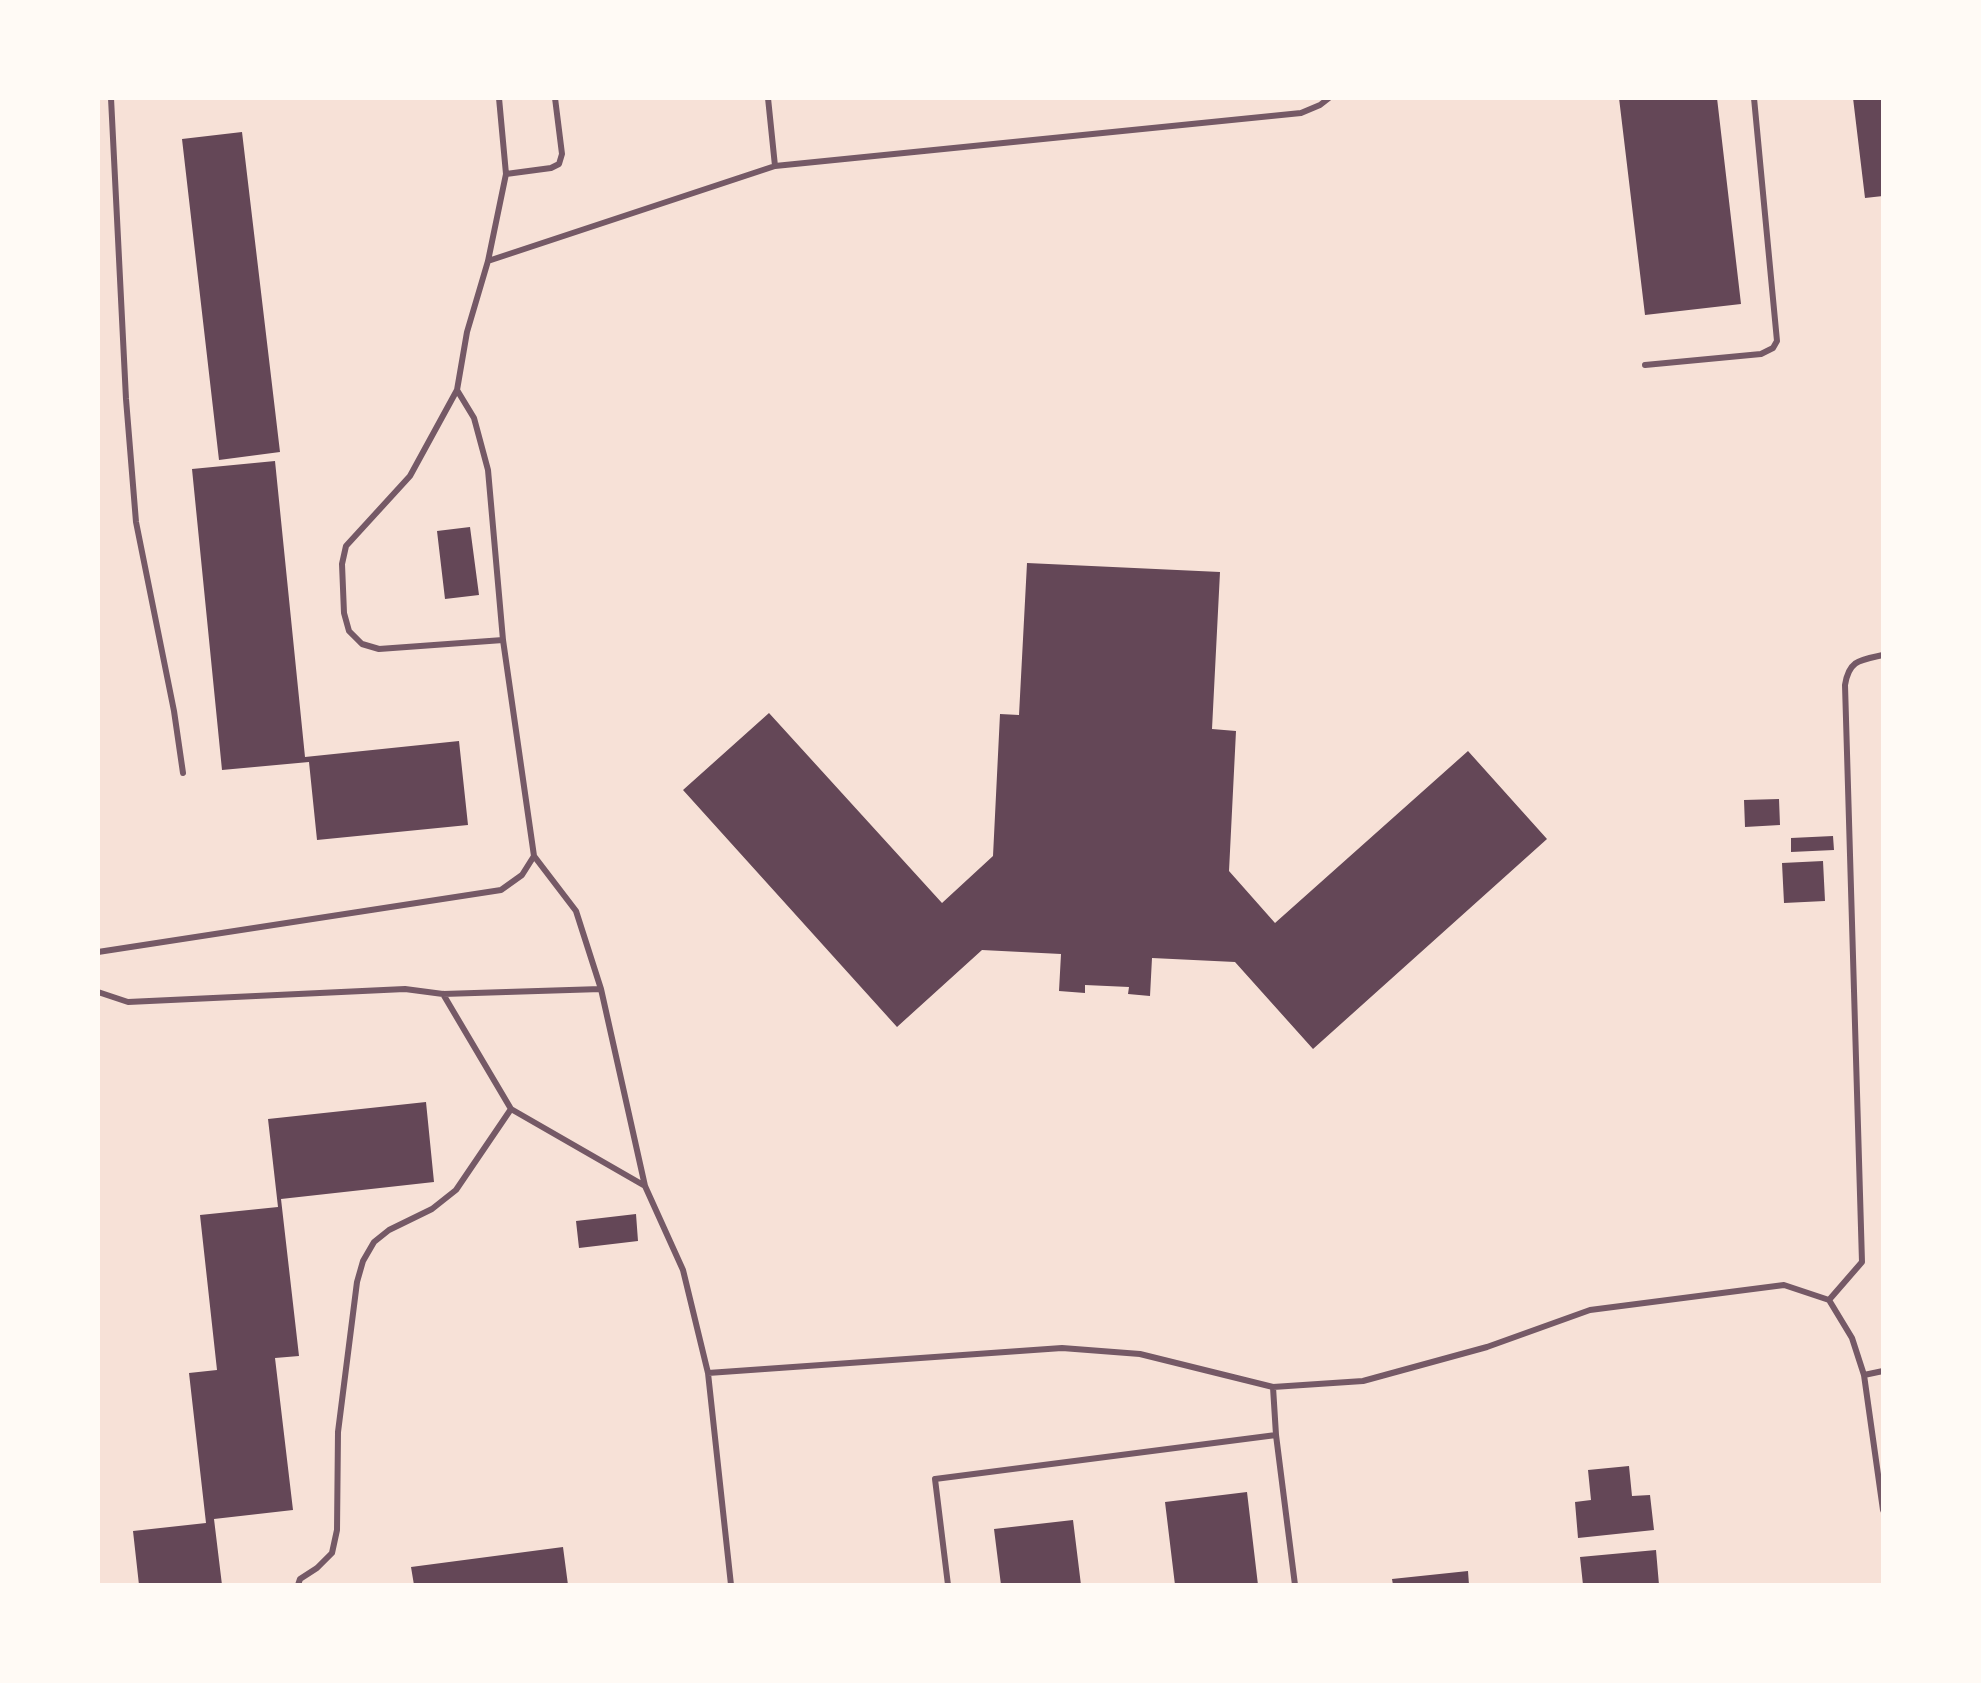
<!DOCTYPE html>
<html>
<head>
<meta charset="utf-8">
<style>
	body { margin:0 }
	#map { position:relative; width:1981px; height:1683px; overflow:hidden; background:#f7e1d7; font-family:"Source Sans 3",sans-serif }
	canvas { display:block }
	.frame { position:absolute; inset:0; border:100px solid #fffaf5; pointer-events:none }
</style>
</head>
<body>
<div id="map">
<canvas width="1981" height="1683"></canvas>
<div class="frame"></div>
</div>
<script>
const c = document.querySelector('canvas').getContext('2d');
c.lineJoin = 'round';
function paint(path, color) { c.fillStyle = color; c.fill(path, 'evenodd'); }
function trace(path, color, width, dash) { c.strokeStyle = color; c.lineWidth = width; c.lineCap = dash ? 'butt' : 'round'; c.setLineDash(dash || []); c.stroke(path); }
const building = new Path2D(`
	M1619,98H1717L1741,304L1645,315Z
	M1853,98H1883V196L1865,198Z
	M242,132L280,452L219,460L182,139Z
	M275,461L305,757L459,741L468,825L317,840L309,762L222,770L192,469Z
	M470,527L479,595L445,599L437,531Z
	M1027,563L1220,572L1212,729L1236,731L1229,871L1275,923L1468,751L1547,839L1313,1049L1235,962L1152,958L1150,996L1128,994L1129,987L1085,985V993L1059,991L1061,954L982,950L897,1027L683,790L769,713L942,903L993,856L1000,714L1019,715Z
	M1779,799L1780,825L1745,827L1744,800Z
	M1833,836L1834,850L1791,852V838Z
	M1823,861L1825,901L1784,903L1782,863Z
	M426,1102L434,1182L281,1199L299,1356L275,1358L293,1510L214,1519L222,1585H139L133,1531L206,1523L189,1373L217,1370L200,1215L278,1207L268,1119Z
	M636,1214L638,1241L579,1248L576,1221Z
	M1629,1466L1632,1496L1650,1495L1654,1530L1578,1538L1575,1502L1591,1500L1588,1470Z
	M1247,1492L1258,1585H1175L1165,1502Z
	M1073,1520L1081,1585H1001L994,1529Z
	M563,1547L568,1585H414L411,1567Z
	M1656,1550L1659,1585H1583L1580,1557Z
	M1468,1571L1469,1585H1393L1392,1579Z`);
const service = new Path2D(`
	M111,98L126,399L136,522L174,711L183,773
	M768,98L775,166
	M506,174L551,168L559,164L562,154L555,98
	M488,261L775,166L1301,113L1320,105L1329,98
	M1645,365L1761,354L1773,348L1777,341L1754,98
	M457,390L410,476L346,546L342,564L344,613L349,631L362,644L379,649L503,640
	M534,856L576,911L601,989L645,1186L683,1270L708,1373L731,1585
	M98,952L501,890L522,875L534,856L503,640L488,470L474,418L457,390L467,332L488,261L506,174L499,98
	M98,992L128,1002L405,989L443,994L601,989
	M443,994L511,1109L645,1186
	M1829,1300L1862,1262L1845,685C1849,660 1860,660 1883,655
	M708,1373L1062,1348L1140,1354L1273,1387L1363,1381L1487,1347L1590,1310L1784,1285L1829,1300L1852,1338L1864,1375L1883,1510
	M1864,1375L1883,1371
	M1273,1387L1276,1435
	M298,1585L300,1579L317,1568L332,1553L337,1530L338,1432L357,1282L363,1261L374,1242L389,1230L432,1209L456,1190L511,1109
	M948,1585L935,1479L1276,1435L1295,1585`);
paint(building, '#644757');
trace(service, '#755966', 6);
</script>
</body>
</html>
